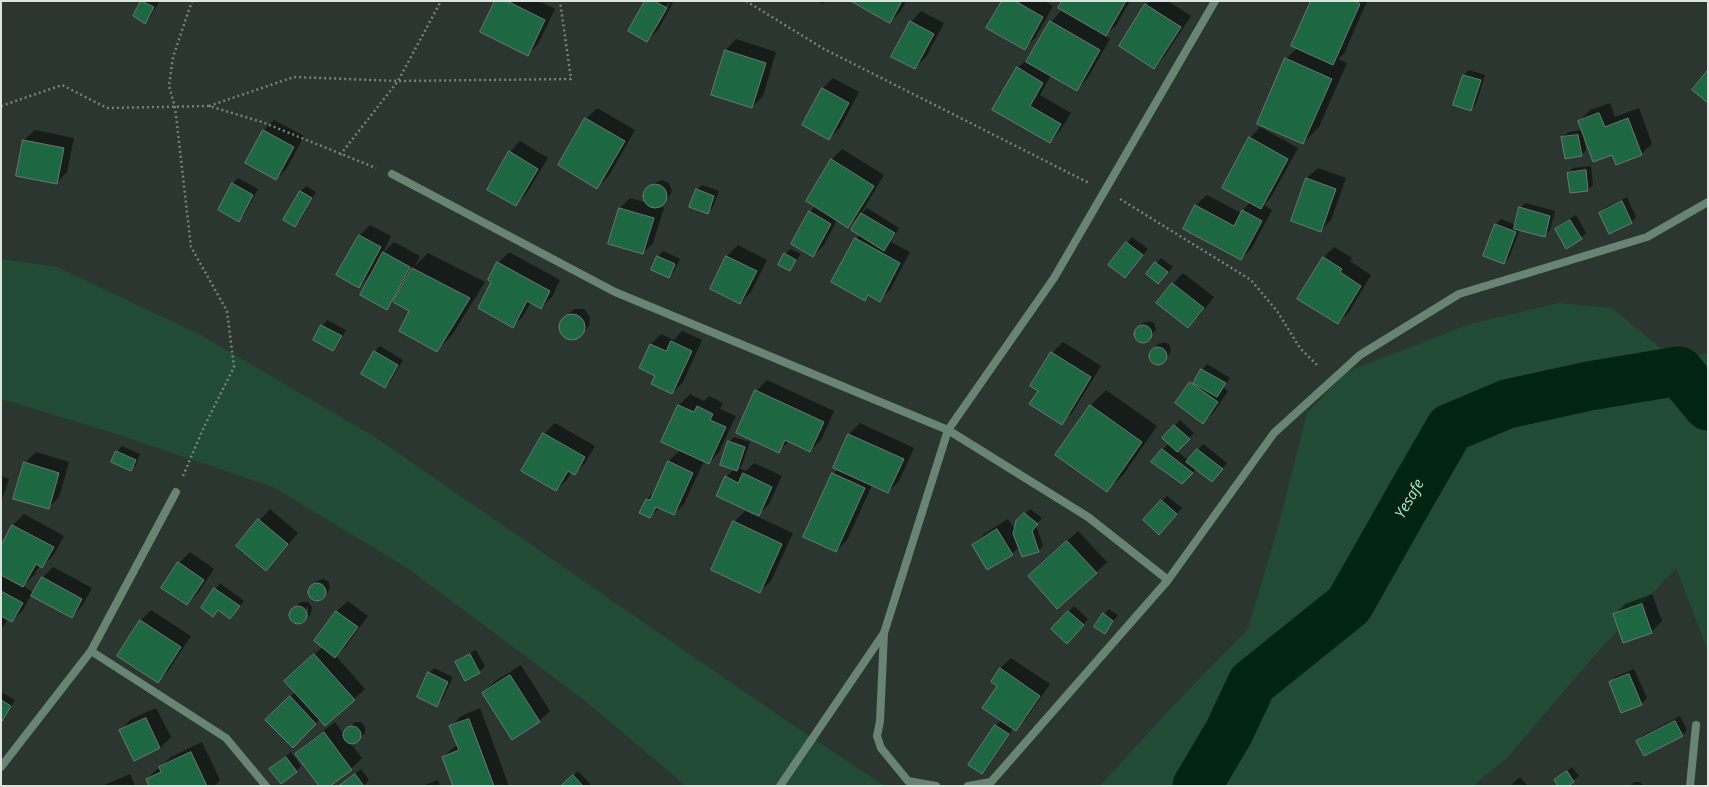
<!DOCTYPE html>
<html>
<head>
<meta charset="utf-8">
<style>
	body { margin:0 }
	#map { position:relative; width:1709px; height:787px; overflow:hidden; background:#2a362f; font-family:"Open Sans",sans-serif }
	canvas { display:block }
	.frame { position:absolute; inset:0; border:2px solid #dde4df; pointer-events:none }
</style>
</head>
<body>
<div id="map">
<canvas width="1709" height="787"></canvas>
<div class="frame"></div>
</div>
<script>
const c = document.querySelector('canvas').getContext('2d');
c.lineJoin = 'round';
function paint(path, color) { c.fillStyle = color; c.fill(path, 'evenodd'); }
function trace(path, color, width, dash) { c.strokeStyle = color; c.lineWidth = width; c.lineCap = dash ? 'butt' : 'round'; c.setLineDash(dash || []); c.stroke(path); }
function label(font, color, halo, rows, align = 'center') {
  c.font = font + ' "Open Sans",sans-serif'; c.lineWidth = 3; c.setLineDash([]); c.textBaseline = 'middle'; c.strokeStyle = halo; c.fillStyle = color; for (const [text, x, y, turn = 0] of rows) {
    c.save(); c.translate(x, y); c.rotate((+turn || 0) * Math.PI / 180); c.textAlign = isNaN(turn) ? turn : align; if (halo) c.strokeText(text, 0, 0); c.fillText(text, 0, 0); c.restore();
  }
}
const green = new Path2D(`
	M1,259L57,267L201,335L375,437L778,715L885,786H686L584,700L407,568L273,487L110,432L1,399Z
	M1559,303L1612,308L1675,360L1708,353V651L1676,568L1593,657L1507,758L1473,786H1100L1170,709L1248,629L1278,527L1307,413L1346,372L1473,323Z`);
const shadow = new Path2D(`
	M142,1L159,2L150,17L145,22L134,16Z
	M496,1H539L555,9L538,44L528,54Z
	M647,1H674L658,30L647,41ZM668,3L670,4L655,30H653Z
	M818,1H826L823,4Z
	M852,1H906L901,11L890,22Z
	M1003,1H1045L1053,6L1035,38L1024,49Z
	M1063,1H1130L1117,24L1105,36L1110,39L1087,79L1077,90L1051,75L1040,95L1071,113L1060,131L1050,142L994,110L1017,68L1029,58L1051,22L1061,11L1093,29L1094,28Z
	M1150,1H1168L1191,16L1164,57L1154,68L1146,5Z
	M1312,1H1367L1344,54L1338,59L1347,63L1319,127L1303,143L1286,59L1297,48Z
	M921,11L944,23L926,57L915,68L911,22Z
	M736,39L776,52L763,96L752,107L713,94L726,50Z
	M1469,70L1485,75L1476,104L1471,110L1454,104L1464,75Z
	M833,78L859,92L840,128L829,138L823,88Z
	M1610,103L1615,117L1639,108L1652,144L1641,154H1613L1584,138L1586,150L1581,155L1562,138L1568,132L1582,130L1579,121L1590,110Z
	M597,108L635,130L608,177L597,187L559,165L586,119Z
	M274,120L304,136L287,168L276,179L264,130Z
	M1260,127L1298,148L1271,197L1264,205L1272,210L1252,248L1241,259L1184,228L1196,205L1207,195L1241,213L1250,202V138Z
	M35,130L74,138L67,172L56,183L24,140Z
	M520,141L548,158L526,194L516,205L510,152Z
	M842,149L884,175L860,215L848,226L837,220L824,245L813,256L810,212L815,206L831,160Z
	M1591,166L1593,185L1588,190L1570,192L1568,173L1573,168Z
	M1318,168L1346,178L1331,220L1321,230L1307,178Z
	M238,178L258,189L244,215L238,221L232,184Z
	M662,180L669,183L672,191L668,198L662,204L657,206L664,208L653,243L643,253L620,208L630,198L647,203L645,196L648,188L654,183Z
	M702,185L719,191L713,207L708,212L697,190Z
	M306,186L316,192L300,221L295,226L284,220L301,191Z
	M1627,197L1636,217L1631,222L1600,213L1605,208Z
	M1525,203L1555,211L1550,230L1544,236L1520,229L1509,258L1503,263L1484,255L1496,224L1501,219L1516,225L1520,208Z
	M867,208L899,228L891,242L910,252L890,290L879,300L870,295L865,300L856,239L860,235L861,214Z
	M1576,215L1586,233L1581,238L1556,229L1561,224Z
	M370,225L391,236L383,253L394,242L420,256L415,266L428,253L485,282L452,335L436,351L411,310L394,301L386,308L371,274L359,287L360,235Z
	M1132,237L1148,249L1130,271L1110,265Z
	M738,245L767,260L751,292L740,303L711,289L727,256Z
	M1334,247L1352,258L1350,261L1371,275L1349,312L1338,323L1323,258Z
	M790,249L801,254L789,270L785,254Z
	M663,251L680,259L674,271L669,276L652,269L658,256Z
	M509,252L560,280L552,297L541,308L531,302L523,316L513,327L493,282L498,263Z
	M1161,258L1173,267L1158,283L1156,263Z
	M1183,273L1214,297L1199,316L1188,327L1173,284Z
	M574,309H584L590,317L589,326L577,339L567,338L560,331L561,321Z
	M327,320L346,330L338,345L333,350L315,340L322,326Z
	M1149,321L1154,323L1156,329L1148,340L1142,342L1137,340L1135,334L1137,329L1143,323Z
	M682,331L702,340L683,382L672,393L657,376L651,344L661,334L674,340Z
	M1063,342L1101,366L1072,413L1061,423L1039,391L1052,353Z
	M1164,342L1169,344L1171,350L1169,355L1163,361L1158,363L1152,361L1150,356L1153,350L1158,344Z
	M380,346L403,360L390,382L385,387L362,373L375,351Z
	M1207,364L1230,378L1224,388L1228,391L1214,412L1203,422L1176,403L1191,383Z
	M767,380L834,411L821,440L810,451L789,441L779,451L756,391Z
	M1106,390L1157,426L1123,475L1107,490L1056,455L1091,405Z
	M690,394L704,401L709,396L723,403L720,409L736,416L719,452L709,463L704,461L684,504L673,514L659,508L650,517L640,513L647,499L656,490L669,461L680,450L662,442L679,405Z
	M1180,420L1194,433L1177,451L1189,461L1203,444L1227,463L1212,481L1196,469L1182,483L1152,462L1169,443L1163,438Z
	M555,423L595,446L585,463L574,474L571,472L567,480L556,490L522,470L544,434Z
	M860,423L914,448L899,481L888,492L872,485L847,540L836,551L833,474L838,469L834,467L849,434Z
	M734,437L750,442L742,465L739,468L746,471L754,463L782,476L769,504L758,515L726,477L734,469L729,442Z
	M122,446L140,454L136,465L130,470L117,452Z
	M36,452L69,462L59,497L48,508L25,463Z
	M1,476L9,479L1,502Z
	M1167,496L1182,508L1164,528L1162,501Z
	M270,509L298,533L266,570L237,546Z
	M1030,509L1042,518L1036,525L1043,546L1038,551L1019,547L1012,554L973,545L984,534L1008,519L1015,530L1017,522Z
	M745,511L793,533L771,581L760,591L734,522Z
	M24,514L64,536L53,556L42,566L40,565L34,575L23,586L34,593L43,577L53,567L92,588L82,606L72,617L31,595L23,610L12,621L8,619L1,630V548L13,525Z
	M1078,531L1107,562L1096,573L1040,565Z
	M190,552L214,569L198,593L187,604L179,563Z
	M323,579L328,581L330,587L328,592L322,598L316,600L311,598L309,592L312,587L317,581Z
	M220,583L244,601L230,618L219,610L213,615L202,608Z
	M1652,594L1662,621L1651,632L1614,615L1625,604Z
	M348,601L368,616L346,646L336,656L365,689L354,699L320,719L293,746L267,720L295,692L296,670L323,647L315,641L337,611Z
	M301,602H308L312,607L311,613L308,617V607H306V619L301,623H294L290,618V612Z
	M1074,606L1088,619L1072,637L1053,629Z
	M1109,609L1118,615L1104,633V614Z
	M151,610L191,636L168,671L158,681L118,655L141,620Z
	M476,650L485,666L479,672L465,679L456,662L462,657Z
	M1011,658L1050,684L1026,719L1016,730L1013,728L987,768L982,773L970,765L996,726L1001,720L999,686L1000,668Z
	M521,665L550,711L539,721L483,693L494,682Z
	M434,668L453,677L442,700L436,706L429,673Z
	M1634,669L1647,698L1641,704L1610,683L1615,677Z
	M1,692L15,700L1,723Z
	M156,708L171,737L160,748L121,730L131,719Z
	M480,708L509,786H454L443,757L454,747L458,745L451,726L461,716Z
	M1680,716L1687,730L1682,736L1637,741L1642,736Z
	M335,722L345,736V732L355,722H361L365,727V733L355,742H350L362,758L351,769L328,786H320L296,754L307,743Z
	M202,742L220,780L214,786H151L147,779L171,757Z
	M291,752L301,766L296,771L276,764Z
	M1572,767L1579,776L1566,786H1560L1555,780Z
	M361,769L369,780L363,786H340Z
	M578,771L592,786H562Z
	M130,774L135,786H102Z
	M1520,777L1528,786H1510Z
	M438,780L440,786H422Z
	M1634,782H1640L1644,786H1630Z`);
const river = new Path2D(`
	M1197,786L1229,732L1252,683L1349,605L1409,499L1450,428L1507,404L1589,386L1679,371L1708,406`);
const building = new Path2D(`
	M141,1L154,7L145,24L133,16Z
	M495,1H507L545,20L528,56L480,32Z
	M645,1H654L667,8L647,42L628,31Z
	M851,1H902L890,23Z
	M1002,1H1015L1043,17L1025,50L986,28Z
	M1062,1H1126L1106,36L1058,8Z
	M1311,1H1355L1360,4L1333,65L1291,46Z
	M1145,4L1181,27L1154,69L1119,46Z
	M910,21L934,34L915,69L891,57Z
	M1050,21L1100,50L1077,91L1026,62Z
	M725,50L766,63L752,108L711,95Z
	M1285,58L1332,79L1303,144L1257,124Z
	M1017,67L1043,83L1030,106L1061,124L1050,143L992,110Z
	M1708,70V103L1692,90Z
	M1463,75L1481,80L1471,111L1453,105Z
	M822,88L849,103L829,140L802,125Z
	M1599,113L1605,127L1628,118L1642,155L1616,165L1612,155L1593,162L1578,121Z
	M585,118L625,141L597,189L558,165Z
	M263,130L294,147L276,180L245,163Z
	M1578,135L1582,156L1565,159L1561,137Z
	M1249,137L1288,159L1261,209L1222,188Z
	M23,140L64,148L57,184L16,176Z
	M509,151L538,169L516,206L487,190Z
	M831,159L874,186L848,228L806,201Z
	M1586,170L1588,191L1570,193L1567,173Z
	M1306,178L1336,189L1321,232L1291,221Z
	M232,183L253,195L239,222L218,210Z
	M643 196a12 12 0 1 1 24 0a12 12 0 1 1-24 0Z
	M696,189L714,196L708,214L689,207Z
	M300,191L312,198L295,227L283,220Z
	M1622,201L1632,223L1609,234L1599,213Z
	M1195,205L1234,226L1242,210L1262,221L1241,260L1183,229Z
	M1519,207L1550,216L1545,237L1514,229Z
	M619,208L654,218L643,254L608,244Z
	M809,211L831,224L813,257L791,244Z
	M861,213L895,233L884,251L851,230Z
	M1570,220L1582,239L1566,249L1555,229Z
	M1495,224L1516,232L1504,264L1483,256Z
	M359,235L381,247L359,288L336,275Z
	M855,238L900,263L880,302L868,295L865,301L831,282Z
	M1126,242L1143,255L1125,278L1108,265Z
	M383,252L410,267L387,310L360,295Z
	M784,253L796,260L790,271L778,265Z
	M657,256L675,264L669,278L651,270Z
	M726,256L757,271L740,304L710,289Z
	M1323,257L1342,269L1340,272L1361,286L1338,324L1297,299Z
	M497,262L550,291L541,309L527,301L513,328L478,308L491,282L488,280Z
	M1155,262L1168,272L1158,284L1146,274Z
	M412,268L470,298L437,352L399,331L409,311L393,302Z
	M1172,283L1204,308L1188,328L1156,303Z
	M559 327a13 13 0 1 1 26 0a13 13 0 1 1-26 0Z
	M321,325L342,336L333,351L313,340Z
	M1134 334a9 9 0 1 1 18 0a9 9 0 1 1-18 0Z
	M671,341L692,351L672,394L651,384L655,376L639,368L650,344L666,351Z
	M1149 356a9 9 0 1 1 18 0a9 9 0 1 1-18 0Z
	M374,351L398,365L385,388L361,374Z
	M1051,352L1091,377L1062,425L1029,404L1038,391L1030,386Z
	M1201,369L1226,383L1217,397L1193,383Z
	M1190,382L1218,402L1203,424L1175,403Z
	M755,390L824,422L810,452L785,440L779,453L736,433Z
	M678,405L694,412L697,406L713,414L710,420L726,427L709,464L661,442Z
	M1090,405L1142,442L1107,492L1055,455Z
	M1174,425L1190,439L1177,452L1162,438Z
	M543,433L585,457L575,475L568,471L556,491L521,471Z
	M848,434L904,459L888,493L833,468Z
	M728,441L745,447L737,471L720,465Z
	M1162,449L1193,473L1182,484L1151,462Z
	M1197,449L1223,469L1212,482L1186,462Z
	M116,451L136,460L131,471L111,462Z
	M668,461L693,473L674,515L656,507L650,518L639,513L646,499L650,500Z
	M24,462L59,473L49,509L13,499Z
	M743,473L772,487L759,516L716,496L725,476L738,483Z
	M832,473L865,488L836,552L803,537Z
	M1161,500L1177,514L1159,535L1143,520Z
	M1024,513L1038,524L1032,531L1039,552L1022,557L1013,534L1016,521Z
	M258,519L288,544L266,571L236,546Z
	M733,521L782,544L760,593L711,570Z
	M12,525L54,547L42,568L36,564L23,587L1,575V546Z
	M997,529L1013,555L987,570L972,545Z
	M1067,541L1097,573L1057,609L1028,576Z
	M178,562L204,580L187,605L161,588Z
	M42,577L82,599L72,618L31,596Z
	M308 592a9 9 0 1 1 18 0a9 9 0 1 1-18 0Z
	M214,588L240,606L230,619L218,610L213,617L201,608Z
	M1,591L23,603L12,622L1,616Z
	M1642,604L1652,633L1623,643L1613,614Z
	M289 615a9 9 0 1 1 18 0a9 9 0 1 1-18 0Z
	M336,611L358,627L335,658L314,641Z
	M1068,611L1084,625L1067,644L1051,629Z
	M1103,613L1113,621L1105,634L1094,627Z
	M140,620L181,647L158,683L117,656Z
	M314,654L355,700L325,726L284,681Z
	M470,654L480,673L465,681L455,662Z
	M1000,668L1040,696L1016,731L982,708L997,686L991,682Z
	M428,672L448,682L437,707L417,697Z
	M1629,674L1642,705L1621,713L1609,682Z
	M510,675L540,722L512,740L482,693Z
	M290,696L316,724L293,748L265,720Z
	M1,700L11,706L1,723Z
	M146,718L160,748L134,761L119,730Z
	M469,719L494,786H453L442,757L459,750L449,726Z
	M1675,721L1683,736L1644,756L1636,741Z
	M995,725L1009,734L982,774L968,765Z
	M343 735a9 9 0 1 1 18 0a9 9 0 1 1-18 0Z
	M324,732L352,770L330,786H319L295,754Z
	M191,752L207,786H149L146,779L161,772L159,767Z
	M286,757L297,772L281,784L269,769Z
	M1567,771L1574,782L1568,786H1558L1554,780Z
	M355,774L364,786H339Z
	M573,775L583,786H561Z`);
const path = new Path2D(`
	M746,1L824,49L1089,183
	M1,106L62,85L107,108L209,106L262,122L376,168
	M209,106L294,77L398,81L571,79L560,1
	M340,155L398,81L441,1
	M1120,199L1251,280L1277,311L1300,348L1319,367
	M183,476L203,429L234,367L227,311L191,247L175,107L169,86L173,57L192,1`);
const minor = new Path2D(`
	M392,174L615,292L948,430L1088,517L1168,580
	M884,633L880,721L877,736L881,748L908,781L936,786
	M91,651L226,738L266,786
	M1,767L91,651L176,492
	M780,786L884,633L948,430L1054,278L1215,1
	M968,786L991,782L1168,580L1274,433L1360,355L1459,294L1647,237L1708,202
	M1690,786L1696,725`);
const waterNames = [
	["Yesafe",1410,499,-60]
];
paint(green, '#214b34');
paint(shadow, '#0007');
trace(river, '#002512', 49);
paint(building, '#1d6843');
trace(building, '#6c7870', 1);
trace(path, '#78817b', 2.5, [2, 3]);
trace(minor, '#688473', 8);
label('italic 15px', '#95f9bf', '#171c18', waterNames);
</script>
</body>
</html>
